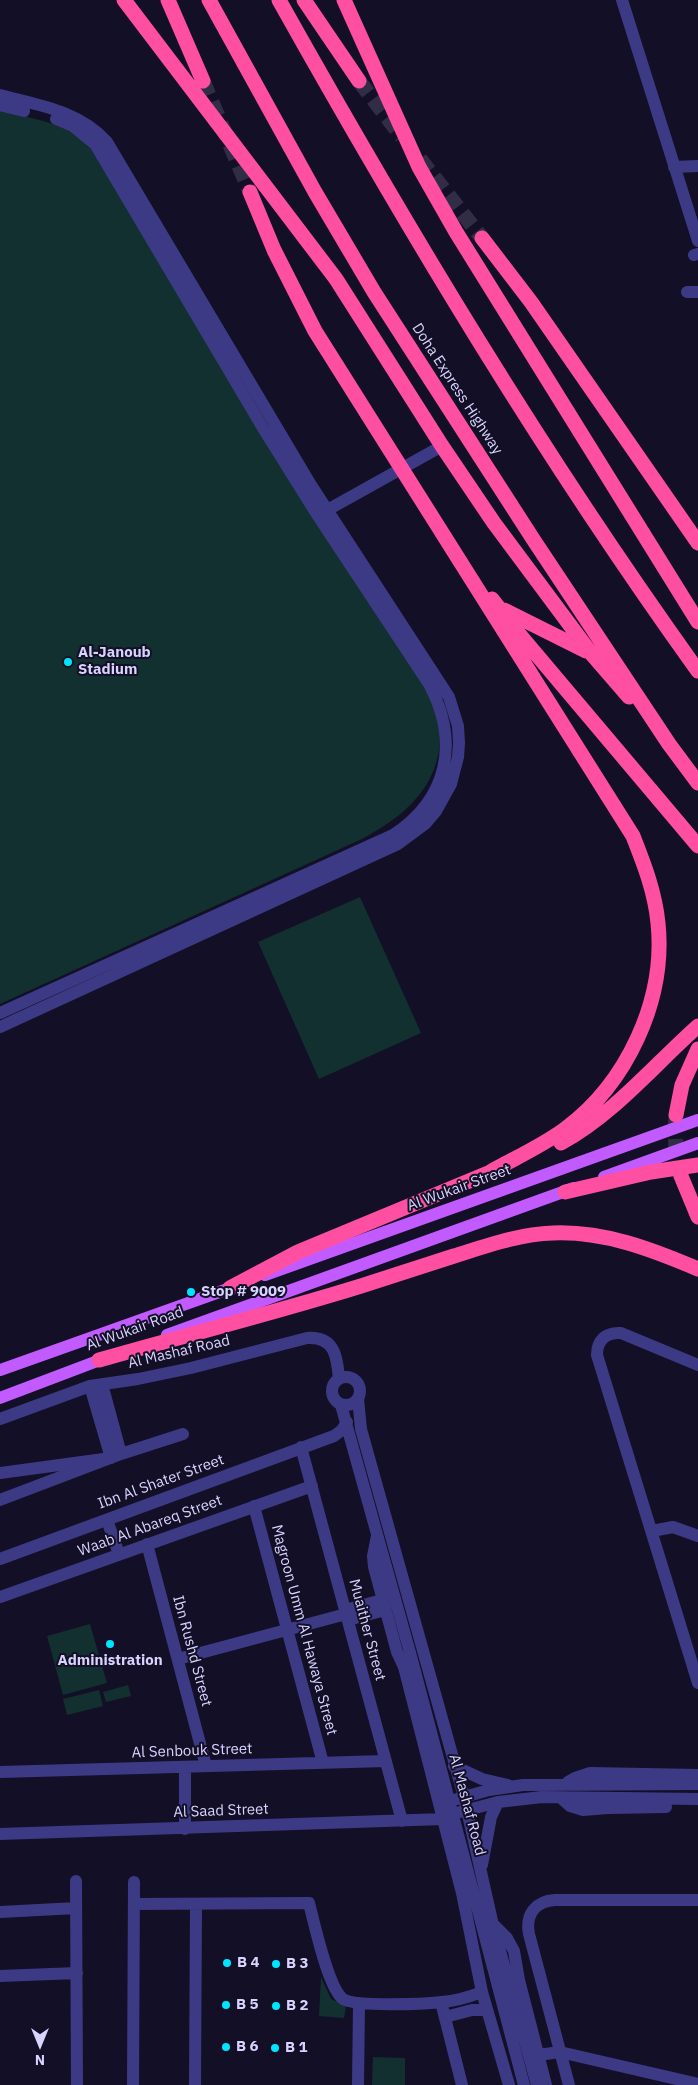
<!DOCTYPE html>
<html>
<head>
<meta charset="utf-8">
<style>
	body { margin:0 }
	#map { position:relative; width:698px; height:2085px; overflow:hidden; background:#130f26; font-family:"IBM Plex Sans",sans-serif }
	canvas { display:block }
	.north { position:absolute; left:15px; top:2020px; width:50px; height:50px; -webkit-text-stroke:4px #130f26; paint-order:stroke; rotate:180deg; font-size:14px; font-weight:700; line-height:20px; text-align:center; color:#d9d4ff }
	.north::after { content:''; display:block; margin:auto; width:18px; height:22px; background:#d9d4ff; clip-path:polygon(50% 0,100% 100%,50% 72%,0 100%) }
</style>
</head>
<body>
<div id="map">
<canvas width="698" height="2085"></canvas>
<div class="north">N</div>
</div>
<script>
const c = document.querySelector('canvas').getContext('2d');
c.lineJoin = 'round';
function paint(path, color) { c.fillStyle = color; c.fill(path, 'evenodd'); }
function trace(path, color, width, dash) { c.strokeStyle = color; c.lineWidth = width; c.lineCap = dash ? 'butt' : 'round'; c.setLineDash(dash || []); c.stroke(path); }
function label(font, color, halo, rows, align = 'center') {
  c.font = font + ' "IBM Plex Sans",sans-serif'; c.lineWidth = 4; c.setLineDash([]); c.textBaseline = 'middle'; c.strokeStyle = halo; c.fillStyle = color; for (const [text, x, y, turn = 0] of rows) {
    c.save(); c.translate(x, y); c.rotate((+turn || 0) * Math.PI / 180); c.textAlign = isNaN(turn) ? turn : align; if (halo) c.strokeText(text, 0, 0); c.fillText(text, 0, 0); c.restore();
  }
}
const green = new Path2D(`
	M0,110L47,122L73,132L93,148L430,695C433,708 440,723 440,736C440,787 403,817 362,839L0,1004Z
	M360,897L421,1033L319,1079L258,942Z
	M90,1624L107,1683L63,1695L47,1636Z
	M128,1685L131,1696L106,1702L103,1692Z
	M99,1690L103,1706L67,1715L63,1699Z
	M321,1977L331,1999L346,2006L344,2018L319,2016Z
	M373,2057L405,2058V2085H372Z`);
const highwayTunnel = new Path2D(`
	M203,81L250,192
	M359,81L402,137
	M420,159L482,238
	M676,1116C674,1137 676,1156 681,1176`);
const minor = new Path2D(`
	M622,0L698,241
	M0,95C38,105 80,111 107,142L311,485L449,697L458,726L459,743L458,757L451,784L436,811L425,824L398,844L0,1027
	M0,105L24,111
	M674,167L698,166
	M694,255L698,254
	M687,292H698
	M322,513L442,446
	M0,1013L393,835C448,799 460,742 429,684L318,516L263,428L95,144L73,126L56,119
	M698,1365L621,1333C606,1332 597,1340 597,1355L698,1683
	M332 1391a14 14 0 1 1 28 0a14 14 0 1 1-28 0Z
	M102,1384L121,1454
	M358,1399L361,1429L464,1797L493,1925L537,2085
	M341,1405L411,1656L524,2085
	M0,1419L90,1386L138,1379L191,1368L307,1338C335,1336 337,1357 339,1379
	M301,1447L402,1821
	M0,1473L111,1458L90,1386
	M0,1500L121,1454L183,1434
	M254,1506L323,1763
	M107,1520L119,1554
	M652,1531L673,1527L698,1536
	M377,1536L373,1556L374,1567L397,1652L404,1667L462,1893L482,1992L509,2085
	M147,1544L206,1766
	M0,1559L334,1436L342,1430L347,1422
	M0,1597L312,1486
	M345,1610L382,1600
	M348,1620L385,1610
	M178,1659L346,1614
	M454,1766L482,1779L508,1785
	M0,1772L386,1761
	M568,1782L575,1778L590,1773L698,1775
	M561,1798L570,1806L583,1810L608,1808L666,1807
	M457,1799L489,1790L523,1785L698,1784
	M460,1812L498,1802L542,1797L698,1799
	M185,1829V1767
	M0,1834L443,1819
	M482,1865L491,1817L498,1802
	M76,1881L77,2085
	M134,1904L309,1903C314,1922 328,1988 343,1999C356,2007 424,2004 442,2002C456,2001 469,1997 482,1992
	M0,1912L76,1908
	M495,1926L507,1938L514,1951L519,1980L546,2085
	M0,1976L77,1973
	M441,2002L462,2085
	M445,2017L472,2010H487
	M538,2055L560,2052L698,2084
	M133,2085L134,1882
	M195,2085L196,1904
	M358,2085L359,2004
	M569,2085L529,1934C525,1914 536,1901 555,1900H698`);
const major = new Path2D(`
	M604,1177L698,1143
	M265,1275L698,1120
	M167,1335L574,1188
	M0,1370L239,1285
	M0,1398L108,1357`);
const highway = new Path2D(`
	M124,0L336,279L442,446L494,523L590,652L629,697
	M168,0L203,81
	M209,0L315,192L374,292L533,539L669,744L698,783
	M279,0C408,230 544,457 698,671
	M304,0L359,81
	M344,0L419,167L456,232L698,622
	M250,192L274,250L315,331L633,836C644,864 655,892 658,923C666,1000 627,1083 565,1129C542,1146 515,1158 490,1172
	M482,238L531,302L698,543
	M492,599L520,635L698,846
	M504,610L586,651
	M676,1115L682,1085L698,1049
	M561,1143C614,1114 653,1066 698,1026
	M681,1176L698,1217
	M565,1192L651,1172L698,1165
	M230,1288L298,1252L498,1169
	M99,1360C186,1335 274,1313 361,1286C392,1276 423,1266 454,1256C486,1246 519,1234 553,1233C604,1231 651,1249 698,1269`);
const markers = [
	[68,662,5,"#00e5ff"],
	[191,1292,5,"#00e5ff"],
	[110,1644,5,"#00e5ff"],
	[227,1963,5,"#00e5ff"],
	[276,1964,5,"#00e5ff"],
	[226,2005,5,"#00e5ff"],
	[276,2006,5,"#00e5ff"],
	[226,2047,5,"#00e5ff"],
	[275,2048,5,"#00e5ff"]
];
const streetNames = [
	["Doha Express Highway",457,389,57],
	["Al Wukair Street",459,1188,-20],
	["Al Wukair Road",135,1329,-20],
	["Al Mashaf Road",179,1352,-13],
	["Ibn Al Shater Street",161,1482,-20],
	["Waab Al Abareq Street",150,1526,-20],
	["Magroon Umm Al Hawaya Street",304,1630,75],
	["Muaither Street",367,1630,75],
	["Ibn Rushd Street",192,1651,75],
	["Al Senbouk Street",192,1751,-2],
	["Al Mashaf Road",467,1805,75],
	["Al Saad Street",221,1811,-2]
];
const poiNames = [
	["Al-Janoub",78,653],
	["Stadium",78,670],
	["Stop # 9009",201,1292],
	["Administration",110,1661,"center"],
	["B 4",237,1963],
	["B 3",286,1964],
	["B 5",236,2005],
	["B 2",286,2006],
	["B 6",236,2047],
	["B 1",285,2048]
];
paint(green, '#12302f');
trace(highwayTunnel, '#312d47', 15, [15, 8]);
trace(minor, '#3d3a85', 12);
trace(major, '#c25bff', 12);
trace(highway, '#ff4fa3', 15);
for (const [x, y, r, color] of markers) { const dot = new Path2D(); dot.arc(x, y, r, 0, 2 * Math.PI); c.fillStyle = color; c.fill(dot); trace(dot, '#130f26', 2); }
label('15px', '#d9d4ff', '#130f26', streetNames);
label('bold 15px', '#d9d4ff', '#130f26', poiNames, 'left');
</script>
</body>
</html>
